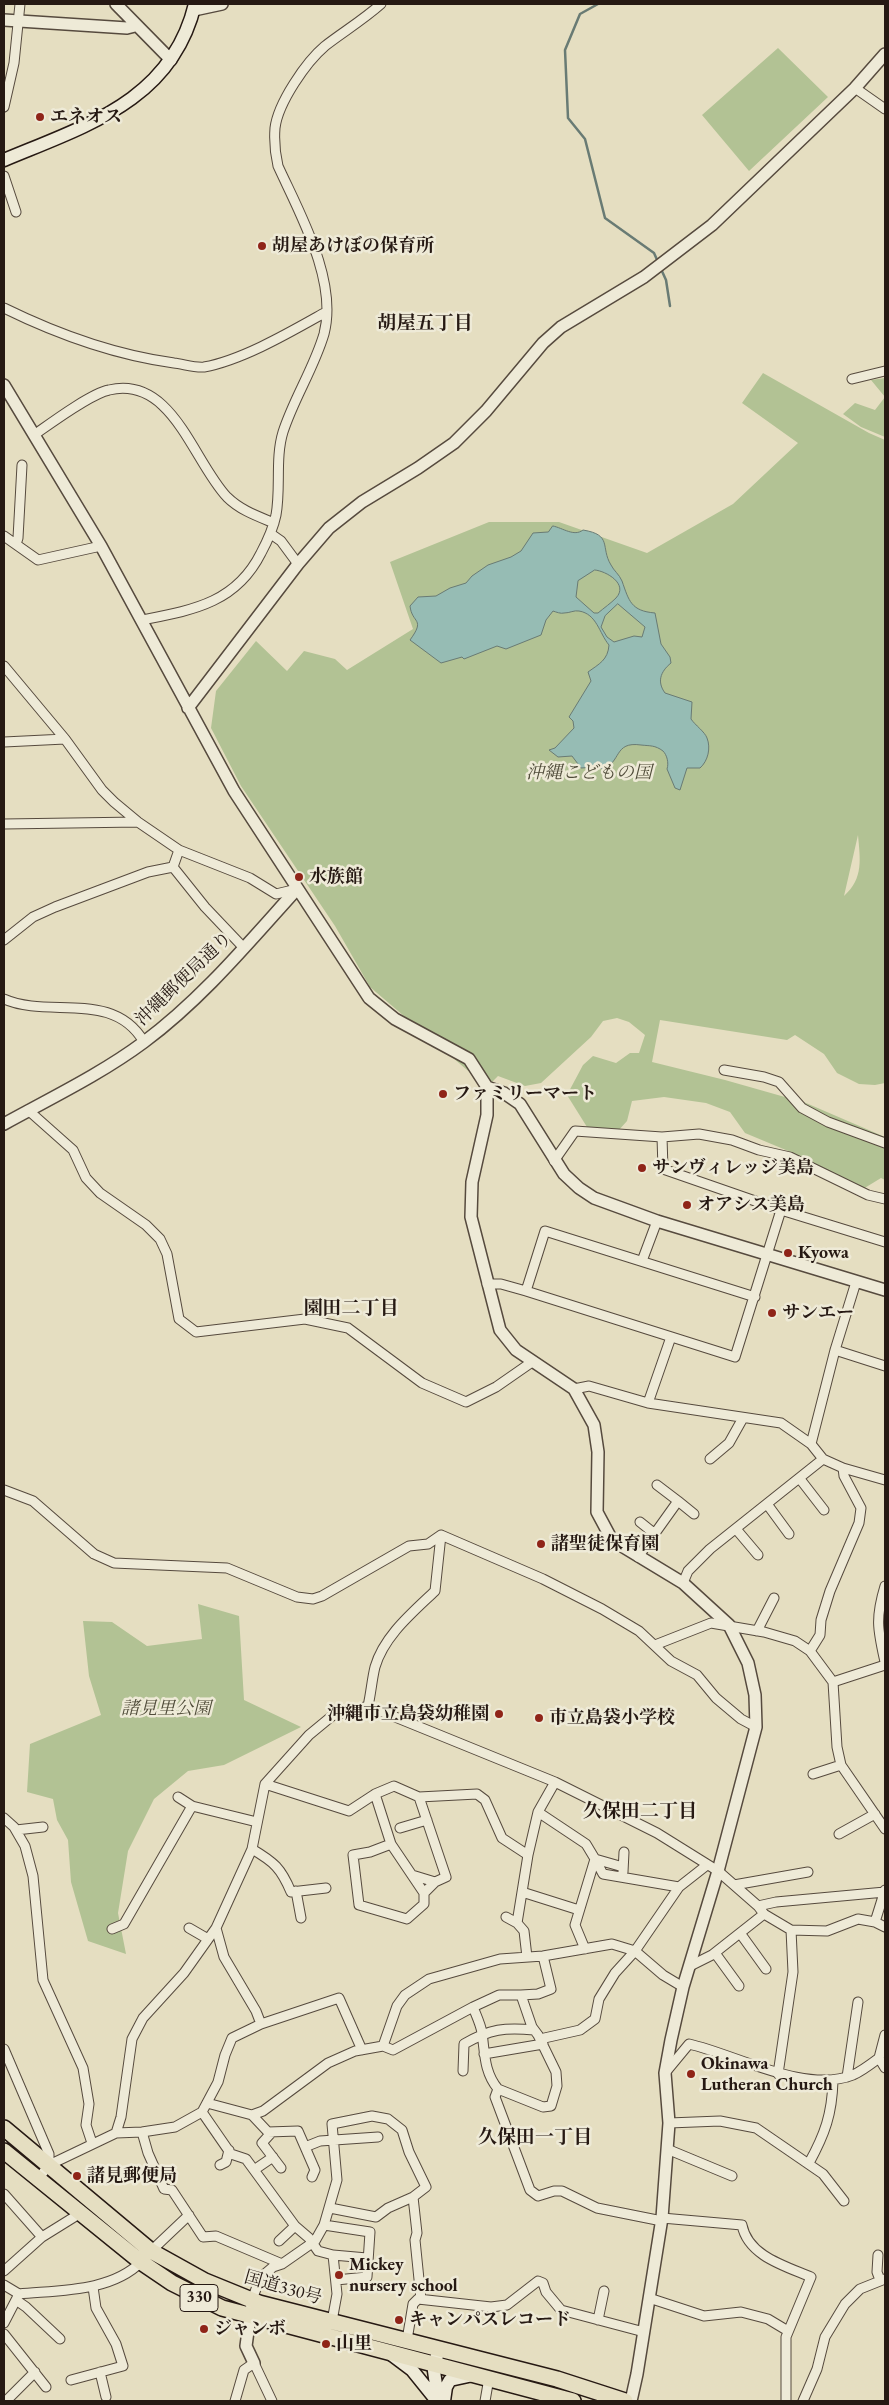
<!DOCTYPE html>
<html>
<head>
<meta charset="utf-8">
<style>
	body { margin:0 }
	#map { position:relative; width:889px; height:2405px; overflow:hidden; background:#e5dec1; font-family:"EB Garamond",serif }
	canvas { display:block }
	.frame { position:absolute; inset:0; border:5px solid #261913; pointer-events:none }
</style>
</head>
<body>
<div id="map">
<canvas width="889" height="2405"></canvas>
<div class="frame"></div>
</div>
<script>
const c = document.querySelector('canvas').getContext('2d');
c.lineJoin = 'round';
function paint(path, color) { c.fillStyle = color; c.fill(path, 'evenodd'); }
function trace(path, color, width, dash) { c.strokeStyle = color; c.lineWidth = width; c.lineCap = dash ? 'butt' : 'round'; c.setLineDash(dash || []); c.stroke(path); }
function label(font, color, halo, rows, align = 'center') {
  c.font = font + ' "EB Garamond","Noto Serif JP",serif'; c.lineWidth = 5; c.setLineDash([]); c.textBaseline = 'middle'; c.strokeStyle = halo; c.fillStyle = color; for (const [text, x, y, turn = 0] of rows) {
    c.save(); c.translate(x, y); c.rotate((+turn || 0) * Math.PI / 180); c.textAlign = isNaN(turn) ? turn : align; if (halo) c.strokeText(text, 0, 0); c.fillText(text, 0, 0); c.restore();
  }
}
const green = new Path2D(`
	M778,48L828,97L749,171L702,115Z
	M763,373L869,433L885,440V1083L875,1085L859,1084L837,1073L824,1054L795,1035L787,1040L660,1020L652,1062L725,1080L806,1103L885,1137V1180L881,1178L863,1189L793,1153L745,1133L730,1112L706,1103L664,1097L632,1101L627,1121L618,1131L587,1127L567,1095L583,1065L593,1056L616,1063L630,1053H639L645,1035L629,1022L617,1018L603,1021L591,1037L541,1083L525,1086L498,1076L487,1087L370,987L335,926L241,786L211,728L216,691L256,641L287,671L304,651L335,659L347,670L413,629L390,562L489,522H559L647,553L733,504L798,443L742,403ZM858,835C860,859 864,878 844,896Z
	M885,378V437L861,427L843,414L855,403L875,410L885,397L871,380Z
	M198,1604L239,1616L244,1700L301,1727L224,1765L188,1771L154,1799L128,1851L118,1913L126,1954L88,1941L71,1882L68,1840L57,1820L53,1799L27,1792L30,1744L101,1715L89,1676L83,1621L112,1622L147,1646L202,1639Z`);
const water = new Path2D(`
	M553,526C563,528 574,537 583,530C613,535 600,547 611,565C614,571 619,574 622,581C629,601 631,611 655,613L661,644L670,657L671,663C660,672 657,682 665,693L692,702L691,719C695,725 705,732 707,738C711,748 708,761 700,768H687L680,790L675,788L667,769C669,763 667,755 663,751C655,745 650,746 641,745C613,741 622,763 602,769L597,767L581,768L572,756L558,757L549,750L555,748L574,728L573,721L569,717L591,681L588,672C599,664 608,660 609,645C599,633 597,614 579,611C574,610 570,613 564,613C561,614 556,612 553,611L546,620L541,635L506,649L497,646L464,659L462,657L441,663L410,640C426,618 412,624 410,606L418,597L436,596L450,588L466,583L472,576L488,565L511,557L521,551L533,533L548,532ZM595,570C606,571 629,584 616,598C611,603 604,608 598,613H594L576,597L578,581ZM618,604L645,627L642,637L634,636L614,642L607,637L601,627L605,616Z`);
const stream = new Path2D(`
	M598,4L580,14L565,50L568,118L585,139L605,218L654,253L658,262
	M661,269L666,280L670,306`);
const minor = new Path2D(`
	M855,88L885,109
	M4,107L14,63L20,4
	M4,176L16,212
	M4,308C57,334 115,355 174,363C183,364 195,368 204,367C243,360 292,331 326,312
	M852,379L885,371
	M34,435C51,423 90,394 109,390C172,375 193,461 227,497C240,510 257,516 274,523
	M271,534L281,541L298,564
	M4,536L38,560L101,546
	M16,544L18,538L22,465
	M142,620C193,610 236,603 261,553C268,540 273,529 276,515C281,488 275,458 283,432C294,398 314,368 324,334C338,281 300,214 278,166C275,153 274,141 275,128C278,103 306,62 325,46C343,32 363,20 381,4
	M4,666L65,739L102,790L114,802L138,822L179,850L250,878L276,894L297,889
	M4,742L65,739
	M4,824L138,822
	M173,867L205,907L243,947
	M173,867L179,850
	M4,940L33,917L55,907L148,872L173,867
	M4,999C49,1019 113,989 144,1042
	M724,1070L764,1077L779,1082L802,1108L828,1122L885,1143
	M28,1110L73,1150L86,1178L100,1193L146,1225L160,1239L167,1254L179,1319L196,1332L305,1319L348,1328L422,1383L466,1402L496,1387L532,1362
	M662,1137L663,1169L781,1210L885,1242
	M554,1161L575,1131L662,1137L699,1134L732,1140L759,1150L790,1157L868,1195L885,1199
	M642,1261L657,1221
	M487,1284H501L526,1291L735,1357L781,1210
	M526,1291L545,1231L755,1297
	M835,1350L885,1366
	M574,1389L589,1386L648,1403L781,1423L811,1444L823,1459L843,1468L885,1480
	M648,1403L671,1337
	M811,1444L835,1350L856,1282
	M710,1459L729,1443L743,1418
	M800,1479L824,1510
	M4,1490L33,1501L94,1554L114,1563L227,1568L297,1597L313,1599L322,1596L409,1546L428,1544L441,1535
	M678,1501L694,1514
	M767,1504L789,1534
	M640,1522L655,1534
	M736,1529L758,1555
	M441,1535L543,1579L602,1609L639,1631L671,1661L697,1675L716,1698L741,1719L756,1727
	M638,1557L678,1501L657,1485
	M683,1583L688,1571L710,1549L823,1459
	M885,1586C875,1619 878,1630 885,1662
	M757,1631L774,1598
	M655,1645L711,1623L764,1632L795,1641L810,1651L833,1682L837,1747L841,1765L885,1829
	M810,1651L820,1635L821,1620L830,1591L859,1523L861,1508L844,1476L843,1468
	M833,1682L885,1665
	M368,1706C371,1693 372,1679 375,1667C384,1636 412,1613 435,1591L441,1535
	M813,1774L841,1765
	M265,1784L349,1811L375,1794L394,1786L419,1797L477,1794L485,1800L502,1838L528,1855
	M375,1794L391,1844L370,1852L353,1855L359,1905L407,1919L424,1904V1893L435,1882L446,1877L419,1797
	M178,1797L192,1806
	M538,1812L586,1844L595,1859L575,1925L585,1949
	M4,1818L14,1827L25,1846L33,1876L43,1980L83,2068L89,2104L86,2125L92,2143
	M400,1828L427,1820
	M16,1830L43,1827
	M839,1834L875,1814
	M391,1844L424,1893
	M252,1849C274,1862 281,1868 291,1892L326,1888
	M595,1859L603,1874L679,1887
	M595,1859L623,1867
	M623,1872L624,1852
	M412,1875L435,1882
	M734,1885L808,1872
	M296,1891L301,1918
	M522,1892L579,1910
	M758,1906L776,1902L885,1892
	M506,1917L517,1923
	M875,1922L885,1890
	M189,1928L208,1939
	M216,1928L224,1957L256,2011L261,2024
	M112,1929L124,1924L192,1806L257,1822
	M740,1933L766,1969
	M715,1953L739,1986
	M527,1957L524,1931L517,1923L528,1855L538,1812L555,1782
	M690,1966L712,1955L764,1914
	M473,2007L499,1995H521
	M540,2039L580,2030L595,2019L599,1999L615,1973L635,1951L679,1887L707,1865
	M383,2046L393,2050L473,2007C476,2015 481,2025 482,2033C485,2054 484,2072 498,2089L495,2097L530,2190L538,2196L554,2191H562L597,2208L662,2221
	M4,2049L49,2154V2165
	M484,2054L543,2044
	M879,2058L885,2068
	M463,2071L464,2044C490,2029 505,2027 534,2030
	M665,2073L689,2044C737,2055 805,2094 853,2075C862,2071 871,2064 879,2058L885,2035
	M778,2074L793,1972L791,1930
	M847,2077L858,2002
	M498,2089L543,2107L551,2106L557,2086L556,2072L538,2035L532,2027L521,1995L538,1994L551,1989L543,1956
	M207,2103L252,2115L263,2111L328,2063L355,2051L383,2046L397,2006L405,1995L429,1979L500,1959L543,1956L612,1944L635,1951L663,1975L683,1987
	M202,2112L231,2154L246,2159L295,2226L309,2238L318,2251L333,2255L337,2294L332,2321
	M252,2115L268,2132L298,2131L305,2147L320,2141L378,2137
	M669,2123L720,2121L756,2128L823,2174L844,2201
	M142,2132L148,2153L164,2189L172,2190L203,2237L216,2236L282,2264
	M272,2132L262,2143L281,2168
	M116,2133L121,2117L132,2039L143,2018L184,1973L216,1928L252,1849L265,1784L309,1735L332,1716L368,1706L555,1782L657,1833L718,1871L758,1906L764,1914L791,1930L827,1931L858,1919L875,1922L885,1927
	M305,2147L315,2170L312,2177
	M667,2149L732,2176
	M809,2163C825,2134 832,2114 833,2081
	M220,2165L226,2162L229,2150
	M254,2170L273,2157
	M38,2179L49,2165L116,2133L142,2132L175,2127L202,2112L218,2082L225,2055L232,2038L261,2024L339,1998L362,2050
	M4,2194L42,2237
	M330,2208L376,2217L388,2208L413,2197
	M662,2218L742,2225C748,2256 785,2266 811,2277L786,2337V2401
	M324,2225L370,2232L367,2277L336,2280
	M279,2241L295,2226
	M151,2251L189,2215
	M333,2255L367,2258
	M878,2255L877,2272L880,2280
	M4,2271L42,2237L79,2214
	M4,2285L19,2294
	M649,2298L704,2316L741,2312L768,2319L788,2331
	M16,2300L26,2307L60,2339
	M252,2300L260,2278L273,2267L282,2264L315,2241L324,2225L337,2180L332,2124L372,2116L388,2119L402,2130L409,2152L426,2187L413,2197L417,2233L415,2240L421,2299
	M598,2320L604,2291
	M4,2323L19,2294C59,2290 111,2292 141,2262
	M4,2334L46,2387
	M407,2340L413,2304L418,2299L491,2307L507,2305L538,2281L543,2283L546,2292L561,2310L644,2332
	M100,2372L106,2397
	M71,2380L123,2366L116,2344L96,2308L93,2287
	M6,2401L35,2372
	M235,2401L244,2370L254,2363L272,2401
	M485,2401L489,2378
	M803,2401L817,2369L825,2337L845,2304L860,2289L885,2279`);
const tertiary = new Path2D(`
	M116,4L171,60
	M194,10L222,4
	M4,20L127,28L135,26
	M4,385L101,546L234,791L369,998L395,1019L469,1059L487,1087L504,1093L520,1104L564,1174L579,1188L594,1198L657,1221L885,1290
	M188,708L298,564L329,528L362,502L418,468L454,443L486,411L543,343L561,327L644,277L712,225L855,88L885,54
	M487,1087V1115L472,1182L471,1217L500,1330L516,1350L574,1389L594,1425L598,1452L597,1512L612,1540L683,1583L729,1625L748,1663L755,1695L756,1727L718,1871L683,1987L671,2040L665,2073L669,2123L662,2218L637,2374L631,2401
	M4,1124C51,1098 101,1074 144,1042C202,999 249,942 297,889
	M251,2309L246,2346L254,2363`);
const secondary = new Path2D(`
	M4,160C85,126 172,101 195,4
	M392,2355L412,2370L437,2401
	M437,2355L434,2371L438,2399
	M444,2401L446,2387L450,2380L473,2375`);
const trunk = new Path2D(`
	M4,2128L151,2251L205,2281L259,2303L557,2379L625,2401
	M4,2151L141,2262L172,2283L222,2308L573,2401`);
const markers = [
	[40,117,5,"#8f2418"],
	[262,246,5,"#8f2418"],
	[299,877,5,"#8f2418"],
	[443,1094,5,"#8f2418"],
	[642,1168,5,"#8f2418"],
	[687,1205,5,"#8f2418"],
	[788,1253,5,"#8f2418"],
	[772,1313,5,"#8f2418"],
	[541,1544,5,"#8f2418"],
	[499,1714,5,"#8f2418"],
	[539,1718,5,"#8f2418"],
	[691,2074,5,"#8f2418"],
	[77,2176,5,"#8f2418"],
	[339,2275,5,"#8f2418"],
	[399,2320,5,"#8f2418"],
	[204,2329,5,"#8f2418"],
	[326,2344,5,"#8f2418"]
];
const shields = [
	[199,2298,38]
];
const shieldNames = [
	["330",199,2298]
];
const poiNames = [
	["エネオス",50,117],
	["胡屋あけぼの保育所",272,246],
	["水族館",309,877],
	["ファミリーマート",453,1094],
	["サンヴィレッジ美島",652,1168],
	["オアシス美島",697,1205],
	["Kyowa",798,1253],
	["サンエー",782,1313],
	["諸聖徒保育園",551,1544],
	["沖縄市立島袋幼稚園",489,1714,"right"],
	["市立島袋小学校",549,1718],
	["Okinawa",701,2064],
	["Lutheran Church",701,2085],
	["諸見郵便局",87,2176],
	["Mickey",349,2265],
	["nursery school",349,2286],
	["キャンパスレコード",409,2320],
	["ジャンボ",214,2329],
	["山里",336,2344]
];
const parkNames = [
	["沖縄こどもの国",589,773],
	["諸見里公園",166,1709]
];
const streetNames = [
	["沖縄郵便局通り",184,979,-44],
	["国道330号",283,2288,16]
];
const neighbourhoodNames = [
	["胡屋五丁目",425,324],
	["園田二丁目",351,1309],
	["久保田二丁目",640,1812],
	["久保田一丁目",535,2138]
];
paint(green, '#b2c294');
paint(water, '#96bcb4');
trace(water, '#697b74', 1);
trace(stream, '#697b74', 2.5);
trace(minor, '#564a3e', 11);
trace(tertiary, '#564a3e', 14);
trace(secondary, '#261913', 15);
trace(trunk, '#261913', 18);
trace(minor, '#eeead7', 9);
trace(tertiary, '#eeead7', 11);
trace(secondary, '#eeead7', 12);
trace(trunk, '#e5dec1', 15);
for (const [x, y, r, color] of markers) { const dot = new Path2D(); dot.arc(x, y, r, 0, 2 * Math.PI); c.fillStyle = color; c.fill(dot); trace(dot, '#eeead7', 2); }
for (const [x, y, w] of shields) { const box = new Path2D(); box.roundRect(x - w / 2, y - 13.5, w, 27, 4); c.fillStyle = '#eeead7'; c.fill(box); trace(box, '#261913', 1); }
label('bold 16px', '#261913', null, shieldNames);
label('bold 18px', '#261913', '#eeead7', poiNames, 'left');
label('italic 18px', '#504c3a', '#eeead7', parkNames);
label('18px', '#261913', '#eeead7', streetNames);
label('bold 19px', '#261913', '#eeead7', neighbourhoodNames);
</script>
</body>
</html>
